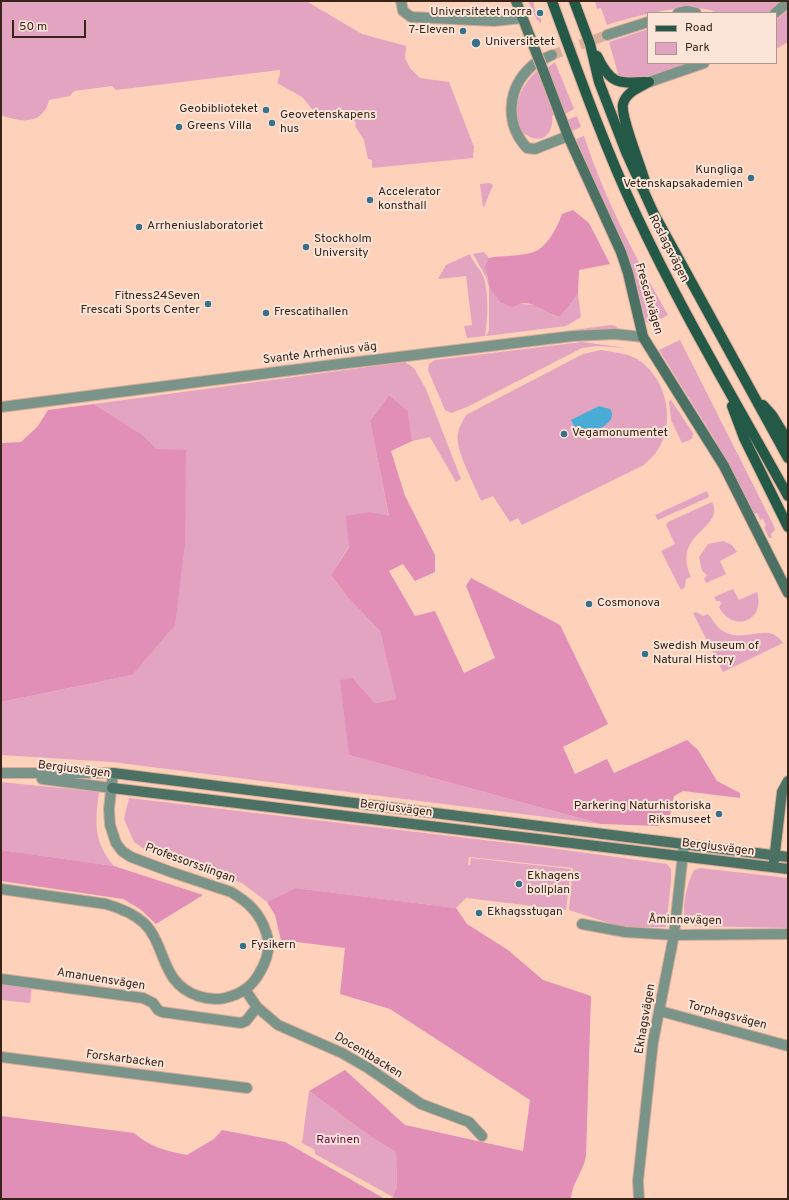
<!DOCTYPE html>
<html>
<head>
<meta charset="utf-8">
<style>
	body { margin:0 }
	#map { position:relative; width:789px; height:1200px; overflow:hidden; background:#fed1ba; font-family:Overpass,sans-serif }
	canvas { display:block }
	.frame { position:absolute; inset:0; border:2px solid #392419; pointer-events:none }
	.legend { position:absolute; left:647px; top:12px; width:130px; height:52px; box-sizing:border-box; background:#fbe4d8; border:1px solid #ad978c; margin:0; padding:5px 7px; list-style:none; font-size:12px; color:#392419 }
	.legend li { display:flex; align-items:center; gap:8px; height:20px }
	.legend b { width:20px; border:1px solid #ad978c }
	.scale { position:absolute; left:12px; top:20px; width:74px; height:18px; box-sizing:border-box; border:2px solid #392419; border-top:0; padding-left:5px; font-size:12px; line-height:14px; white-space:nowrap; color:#392419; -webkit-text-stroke:3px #fbe4d8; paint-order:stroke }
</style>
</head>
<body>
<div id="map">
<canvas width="789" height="1200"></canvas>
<div class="frame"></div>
<ul class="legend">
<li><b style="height:5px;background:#245948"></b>Road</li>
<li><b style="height:11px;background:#e3a4c1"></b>Park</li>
</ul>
<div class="scale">50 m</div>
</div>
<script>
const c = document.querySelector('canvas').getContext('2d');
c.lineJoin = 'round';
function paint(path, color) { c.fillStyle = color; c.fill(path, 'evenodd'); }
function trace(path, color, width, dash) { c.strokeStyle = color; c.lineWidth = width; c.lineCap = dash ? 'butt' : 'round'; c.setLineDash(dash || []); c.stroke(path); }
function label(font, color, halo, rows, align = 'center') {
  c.font = font + ' Overpass,sans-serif'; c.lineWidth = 4; c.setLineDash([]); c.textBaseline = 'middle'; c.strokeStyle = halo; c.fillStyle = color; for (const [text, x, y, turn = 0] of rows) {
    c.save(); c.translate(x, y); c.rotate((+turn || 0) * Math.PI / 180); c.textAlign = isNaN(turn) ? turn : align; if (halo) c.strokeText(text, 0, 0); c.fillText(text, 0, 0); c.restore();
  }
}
const green = new Path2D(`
	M1,1H306L362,34L406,46L405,58L410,68L420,78L449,82L474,147L473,158L372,168V160L368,159L364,140L355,126L356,122L338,113L335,115L313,110L302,97L277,83L280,74V70L116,90L112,86L74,91L70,96L49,100C43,125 21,123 1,115Z
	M528,1H533C535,8 534,15 541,18V23L537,20Z
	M595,1H780L781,3L769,13H717C694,0 635,16 607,25L601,8L597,9Z
	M788,10V42L776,49V20Z
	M648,29V63H687L639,79L619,77L609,42Z
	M555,62L574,109L565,114L547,68Z
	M537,71L554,115L552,116C554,128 547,142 533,138C529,137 526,134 522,133C511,110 519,87 537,71Z
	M577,116L581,127L572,131L567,120Z
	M584,136C605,200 635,257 668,315L650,324L646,322L633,273L576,139Z
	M490,183L493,185L484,207L483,206L480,184Z
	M484,252L489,258C481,275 491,287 500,302L534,305L554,316L560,317L578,294L581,317L566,326L486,336L489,330V287L486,277L473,254Z
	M470,254C473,263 480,268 483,276C489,290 488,321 485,336L467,338L464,326L472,325L466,276L438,279L446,265Z
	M611,325L616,326L618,329L573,330Z
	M680,340L774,526L775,530L771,534L772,538H769L764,527L766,526L763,519L760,520L757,513L754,515L715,440L659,350Z
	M582,342L626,348L597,346L582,348L467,407L451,413L445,410L428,370L429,364L435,360Z
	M601,350C613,352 626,353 637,359C668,378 677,426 655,454C652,458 647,461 644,465L522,525L518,518L510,522L493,496L481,501C475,485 454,449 458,433C459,427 463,421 466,415L583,354Z
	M405,362L414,368L426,389L461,479L456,482L430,437L412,441L408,411L389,395L370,421L389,517L370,512L331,575L349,599L380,631L396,699L375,703L353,678L349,755L601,824L112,762L1,755V702L132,675L157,449L143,435L94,404Z
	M671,400L693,433L692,439L682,443L671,420L669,402Z
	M707,491L709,497L658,520L655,515Z
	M712,502C726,529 671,532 691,577L686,579L685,587L681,590L661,551L675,544L666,525L668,522Z
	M723,541L732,545L737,552L720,561L726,574L706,583L704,579L707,575L702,571L699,557L708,544Z
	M733,589L739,600L757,592C766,622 732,633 719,607L721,604L720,601H716L714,597Z
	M696,612L703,616L708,614C712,618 715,625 720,629C743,647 767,619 783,643L723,672L693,613Z
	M1,782L99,792C95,823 93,841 114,866L1,850Z
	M129,798L543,847L667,864L671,869V881L666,927H621L569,910L573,868L469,857L468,864L470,865L471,858L571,869L566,910L466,898L456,908L295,888L267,902L242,883L144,849L134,842L124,819Z
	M700,868L788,878V928L695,926L686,922C681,907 687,884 694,870Z
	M1,983L32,987L30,1003L1,1000Z
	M309,1091L368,1135L396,1152L397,1186L393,1197L315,1154V1150L302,1143Z`);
const forest = new Path2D(`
	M573,210L589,223L610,264L579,270L578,294L560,317C547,315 537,303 524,303C521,303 516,306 512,307L500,302L490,288L485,267L489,258C503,255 526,257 538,250C549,243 558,226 562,214Z
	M389,395L408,411L412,441L391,451L405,496L435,555V572L415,581L403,564L389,571L415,616L435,611L464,673L495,658L466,586L471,578L560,625L608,724L563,747L575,774L607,759L614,773L687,740L698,750L717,781L740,793V798L683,791L674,796L670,815L658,826L601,824L349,755L340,680L353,678L375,703L396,699L380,631L349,599L331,575L349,547L346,516L370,512L389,516L370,421Z
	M94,404L143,435L157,449L186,450L185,543L175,625L132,675L1,702V443L21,442L38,426L48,410Z
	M1,850L114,866L203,895L156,924L140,909L123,899L1,881Z
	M295,888L456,908L467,924L508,950L543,980L591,996L586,1156C583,1173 572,1182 571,1199H392L397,1186L396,1152L368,1135L309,1091L345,1070L405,1125L523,1151L530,1100L390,1009L340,994L345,948L281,940L275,915L267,902Z
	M1,1116L134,1133C150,1147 166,1151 187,1155L214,1139L222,1130L285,1142L385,1199H1Z`);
const water = new Path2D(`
	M599,406L610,409C620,423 591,433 580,438L571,420Z`);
const streetTunnel = new Path2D(`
	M552,55L607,35`);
const street = new Path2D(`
	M401,1L403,11L411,17L494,21L523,18
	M678,13L687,11L696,13
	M775,13L788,2
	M607,35L648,22
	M552,55C546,58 538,61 533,65C507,87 504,123 527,148L535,149L568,136
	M649,82L704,63
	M1,407L332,365L573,336L615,334L643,337
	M1,773H113L109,809L110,825L116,843L122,851L131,857L171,872L231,892C248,902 260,913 266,932C271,945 267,960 260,972C252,987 241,994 225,998C216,1000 207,999 198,996C160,983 167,946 144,923C133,913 120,908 106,904L1,889
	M42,779L112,788
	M582,924L625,932L674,935L788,934
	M1,979L143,998L153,1003L158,1010L162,1012L241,1023L246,1021L257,1007
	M246,991L257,1007L278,1025L342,1053L368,1068L421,1104L469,1122L482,1136
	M660,1011L788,1046
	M1,1057L247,1088
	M639,1199L638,1181L653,1042L674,935L684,844`);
const secondary = new Path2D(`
	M516,1L525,24
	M543,70L568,136L621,252L628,273L643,337L724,466L788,593
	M113,773L788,857
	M112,788L788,869
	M774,861L782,792L788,781`);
const primary = new Path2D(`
	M552,1C578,72 603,143 635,212C680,309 736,402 788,496
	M574,1L590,44L599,82L626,152L654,214L788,458
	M597,56C610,83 617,84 645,82
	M646,185C642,168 620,117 623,104C626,92 640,87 649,82
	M763,405L772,415L788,441
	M732,406L744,438L788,527`);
const secondaryBridge = new Path2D(`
	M525,24L543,70`);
const markers = [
	[540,13,4,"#38718a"],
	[463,31,4,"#38718a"],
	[476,43,5,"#38718a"],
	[266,110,4,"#38718a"],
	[272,123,4,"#38718a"],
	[179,127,4,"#38718a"],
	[751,178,4,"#38718a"],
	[370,200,4,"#38718a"],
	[139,227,4,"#38718a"],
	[306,247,4,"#38718a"],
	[208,304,4,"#38718a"],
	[266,313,4,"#38718a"],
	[564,434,4,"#38718a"],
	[589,604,4,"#38718a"],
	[645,654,4,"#38718a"],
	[719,814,4,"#38718a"],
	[519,884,4,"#38718a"],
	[479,913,4,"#38718a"],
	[243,946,4,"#38718a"]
];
const poiNames = [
	["Universitetet norra",532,13,"right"],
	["7-Eleven",455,31,"right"],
	["Universitetet",485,43],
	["Geobiblioteket",258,110,"right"],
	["Geovetenskapens",280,116],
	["hus",280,130],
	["Greens Villa",187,127],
	["Kungliga",743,171,"right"],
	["Vetenskapsakademien",743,185,"right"],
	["Accelerator",378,193],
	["konsthall",378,207],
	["Arrheniuslaboratoriet",147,227],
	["Stockholm",314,240],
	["University",314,254],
	["Fitness24Seven",200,297,"right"],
	["Frescati Sports Center",200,311,"right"],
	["Frescatihallen",274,313],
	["Vegamonumentet",572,434],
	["Cosmonova",597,604],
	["Swedish Museum of",653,647],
	["Natural History",653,661],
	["Parkering Naturhistoriska",711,807,"right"],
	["Riksmuseet",711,821,"right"],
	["Ekhagens",527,877],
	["bollplan",527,891],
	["Ekhagsstugan",487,913],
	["Fysikern",251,946]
];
const streetNames = [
	["Roslagsvägen",668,249,63],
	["Frescativägen",648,299,74],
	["Svante Arrhenius väg",320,354,-7],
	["Bergiusvägen",74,770,7],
	["Bergiusvägen",396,809,7],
	["Bergiusvägen",718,848,7],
	["Professorsslingan",190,864,20],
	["Åminnevägen",685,921,1],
	["Amanuensvägen",101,980,9],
	["Torphagsvägen",727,1016,15],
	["Ekhagsvägen",646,1019,-80],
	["Docentbacken",368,1056,31],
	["Forskarbacken",125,1060,7]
];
const parkNames = [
	["Ravinen",338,1141]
];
paint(green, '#e3a4c1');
paint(forest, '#e18fb7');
paint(water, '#49acd7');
trace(streetTunnel, '#d7ae9a', 10, [10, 5]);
trace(street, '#d7ae9a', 12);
trace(secondary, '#d7ae9a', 12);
trace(primary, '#d7ae9a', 12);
trace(street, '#7a948a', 10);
trace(secondary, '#4a7163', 10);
trace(primary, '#245948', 10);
trace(secondaryBridge, '#d7ae9a', 12, []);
trace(secondaryBridge, '#4a7163', 10);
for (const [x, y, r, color] of markers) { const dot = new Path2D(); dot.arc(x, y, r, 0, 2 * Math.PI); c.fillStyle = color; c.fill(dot); trace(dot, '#fbe4d8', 1.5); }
label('12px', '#392419', '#fbe4d8', poiNames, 'left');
label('12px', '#392419', '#fbe4d8', streetNames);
label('12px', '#6c0846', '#fbe4d8', parkNames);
</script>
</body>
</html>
